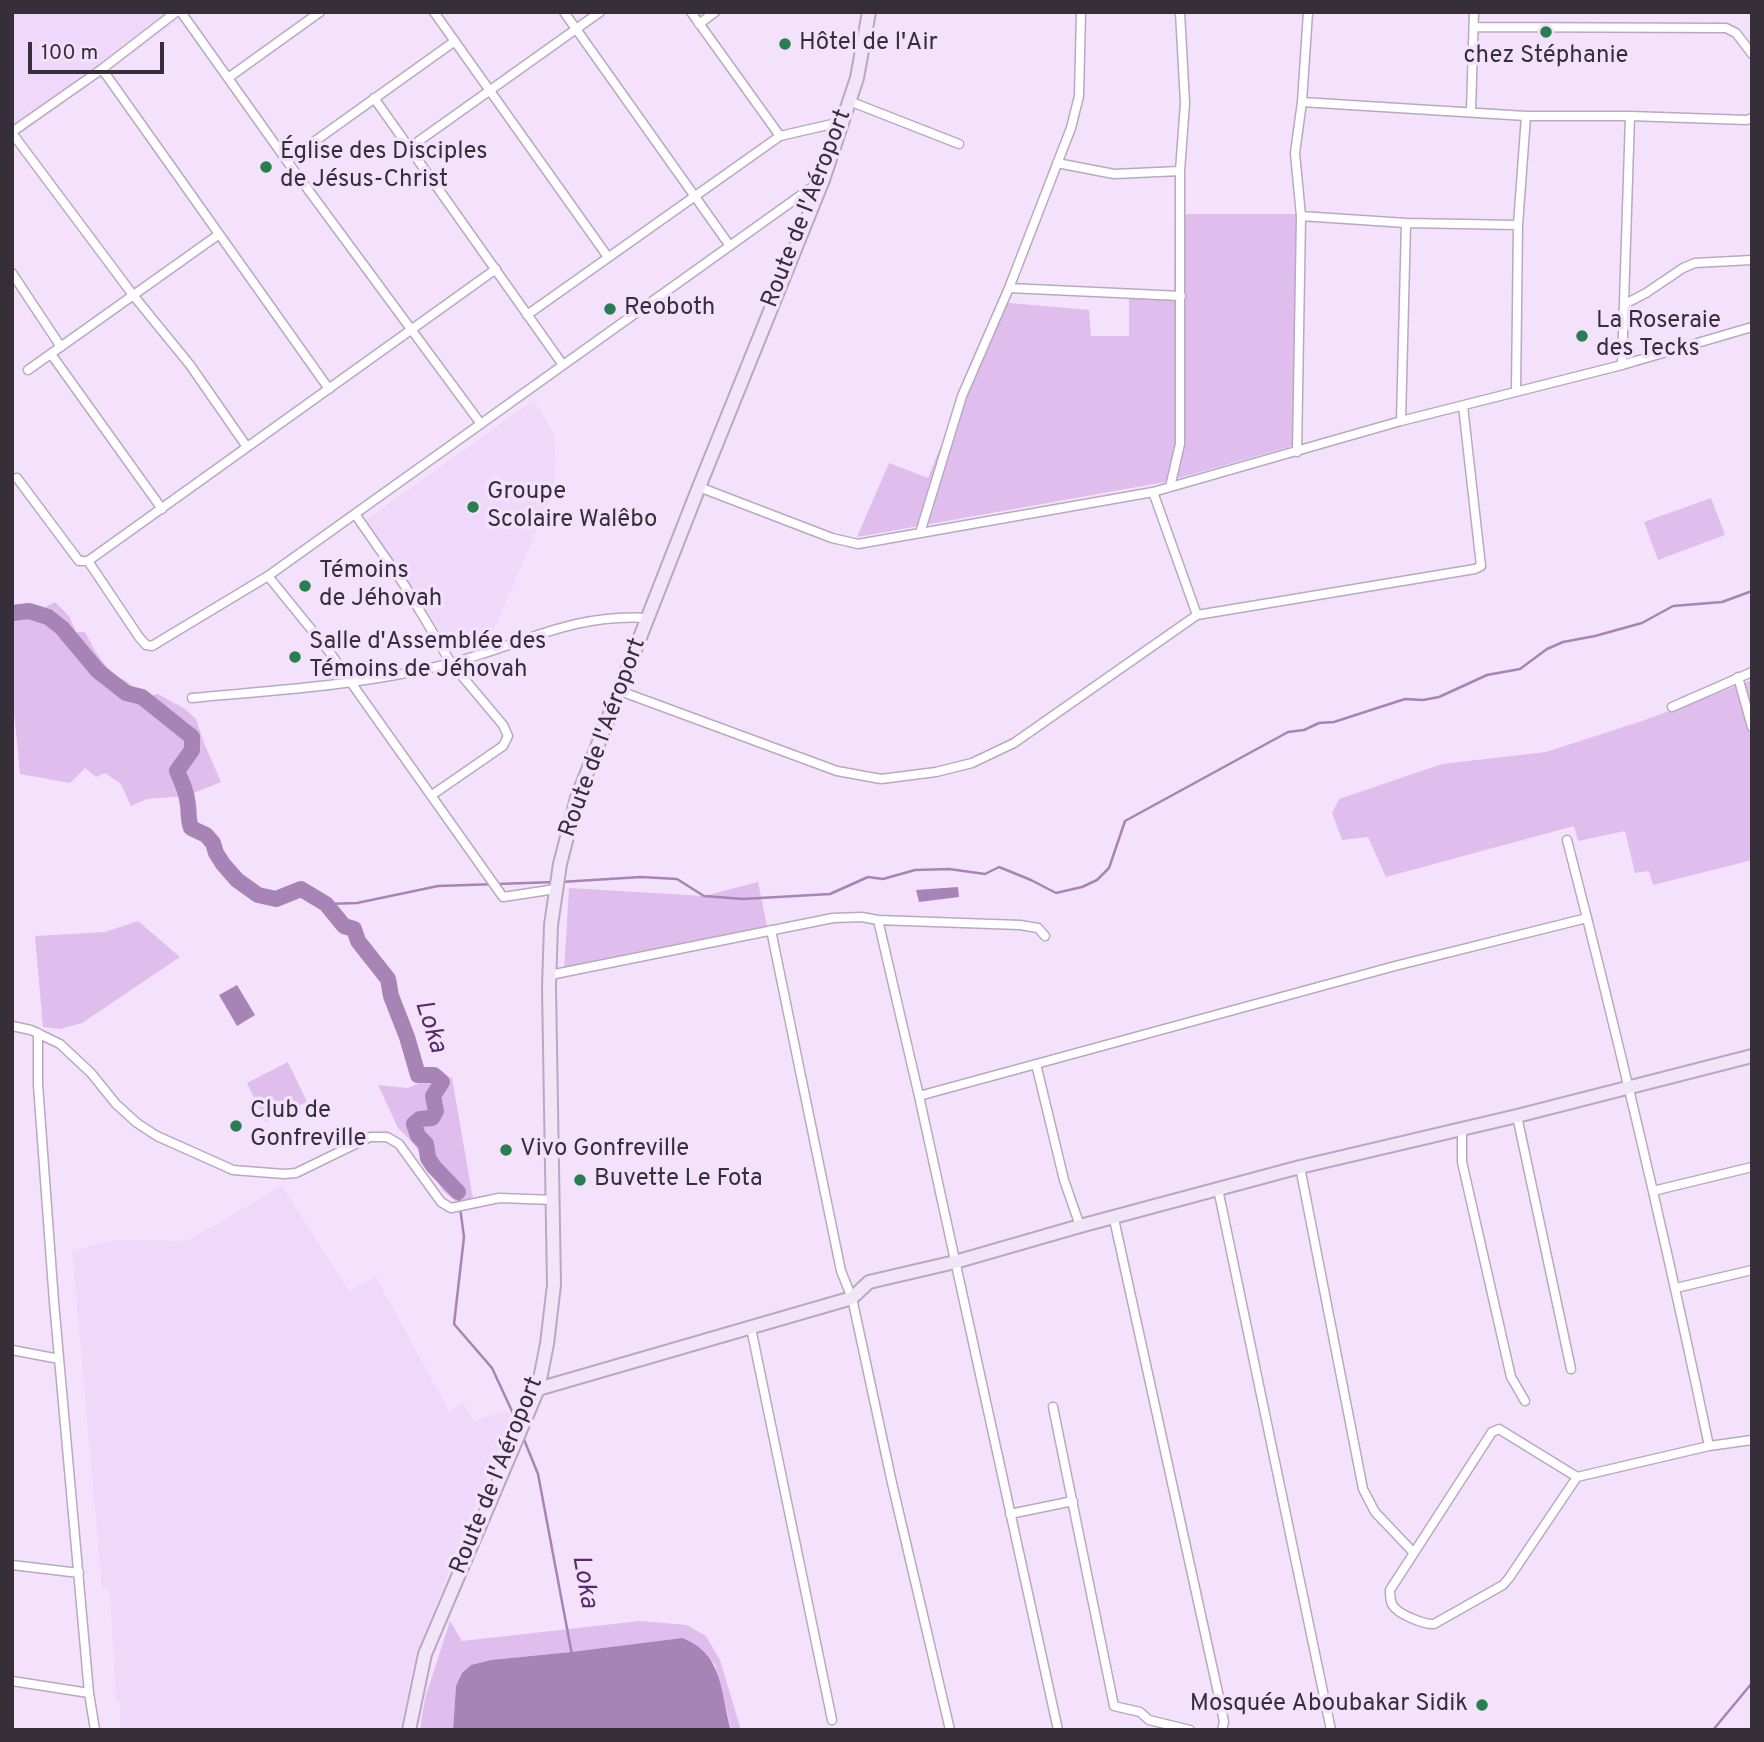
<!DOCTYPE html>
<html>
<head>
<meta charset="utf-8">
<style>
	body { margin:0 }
	#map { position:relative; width:1764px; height:1742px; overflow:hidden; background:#f4e2fc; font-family:Overpass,sans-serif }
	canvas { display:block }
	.frame { position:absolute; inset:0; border:14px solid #362f39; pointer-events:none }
	.scale { position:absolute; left:28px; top:42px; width:136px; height:32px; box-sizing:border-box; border:4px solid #362f39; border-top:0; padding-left:9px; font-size:21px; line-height:24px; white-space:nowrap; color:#362f39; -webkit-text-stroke:5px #f4e2fc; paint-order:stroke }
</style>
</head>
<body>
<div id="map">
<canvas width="1764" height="1742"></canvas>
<div class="frame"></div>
<div class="scale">100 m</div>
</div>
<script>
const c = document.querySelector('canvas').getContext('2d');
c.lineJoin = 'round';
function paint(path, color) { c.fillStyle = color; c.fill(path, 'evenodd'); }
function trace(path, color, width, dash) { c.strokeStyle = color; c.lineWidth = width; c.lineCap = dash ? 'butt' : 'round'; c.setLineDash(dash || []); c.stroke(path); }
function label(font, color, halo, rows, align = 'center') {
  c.font = font + ' Overpass,sans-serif'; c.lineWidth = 7; c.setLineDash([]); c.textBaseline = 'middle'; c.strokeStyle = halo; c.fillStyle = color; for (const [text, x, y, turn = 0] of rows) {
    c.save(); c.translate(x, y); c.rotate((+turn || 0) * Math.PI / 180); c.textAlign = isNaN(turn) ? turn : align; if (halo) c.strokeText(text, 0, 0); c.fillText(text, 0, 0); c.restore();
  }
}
const built = new Path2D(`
	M12,12H190L12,141Z
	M534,400L554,434L556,464L553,492L490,638L455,652L363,522Z
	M282,1186L349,1291L376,1277L449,1411L463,1403L474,1422L502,1411L509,1412L511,1419L415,1657L400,1730H121L119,1700H116L110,1590L102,1589L72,1250L116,1240L187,1241Z`);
const green = new Path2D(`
	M1175,214H1297L1292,446L1165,482L857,537L889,463L928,478L998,302L1089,310L1091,336H1129V292L1174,293Z
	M1711,498L1725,535L1658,560L1644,522Z
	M55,602L69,616L76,632H85L95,651L117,681L123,679L147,697L158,694L185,709L196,719L204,743L221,782L186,796L147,799L131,806L121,784L105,773L96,777L85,768L70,783L20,774L12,690V617L41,615L47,606Z
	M1752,680V860L1653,885L1649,871L1635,873L1625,831L1578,841L1574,826L1386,877L1368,837L1342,840L1332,813L1339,799L1442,764L1546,752L1645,720Z
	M758,882L768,931L564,972L569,888L704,896Z
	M138,921L180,957L82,1023L60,1029L43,1027L35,936L105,932Z
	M288,1062L307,1102L266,1122L247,1083Z
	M440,1074L452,1078L473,1199L458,1203L443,1191L414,1144L398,1128L378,1085L408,1088Z
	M450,1621L462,1641L640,1621L687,1625L706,1636L720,1660L741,1730L731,1728L715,1664L682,1638L571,1652L491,1660L471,1665L456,1686L453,1730H420L425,1698Z`);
const water = new Path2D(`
	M958,887L959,897L919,902L916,890Z
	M237,985L255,1015L237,1026L219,995Z
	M682,1638C724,1654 720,1692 731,1730H453L456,1686L462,1673L471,1665L491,1660L571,1652Z`);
const stream = new Path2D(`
	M561,882L641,877L677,879L704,896L743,899L830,894L868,877L883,879L915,870L949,869L985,874L999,867L1031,880L1056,893L1082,887L1097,880L1109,868L1125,821L1288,732L1304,730L1319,723L1334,722L1405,699L1423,700L1439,697L1487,675L1520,669L1547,649L1563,642L1595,636L1642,623L1673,606L1722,602L1752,591
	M326,904L357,903L438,886L555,882
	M458,1192L464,1237L454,1324L492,1368L518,1424
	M523,1437L538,1474L572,1655
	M1713,1730L1752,1683`);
const river = new Path2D(`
	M12,613L29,611L48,617L62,628L98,671L126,693L142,697L192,737V750L177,771C182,782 187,793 188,805C189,813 188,820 191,828L206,835L213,843L216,853L223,864L237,880L258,895L276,899L301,889L326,904L344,926L354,929L358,941L388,979L391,996L407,1037L418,1075H434L442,1082L433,1096L436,1111L432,1118L420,1119L414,1124L418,1136L426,1144L428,1158L434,1167L458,1192`);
const street = new Path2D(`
	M181,12L287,161L481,424
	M434,12L608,257
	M564,12L730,246
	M691,12L780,136
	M699,24L715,12
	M1474,27L1726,28L1736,33L1752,54
	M102,69L329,389
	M228,78L320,12
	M374,98L563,365
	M849,101L959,144
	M1302,102L1526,116H1630L1747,120L1752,118
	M1471,111L1474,12
	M12,132L102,69L176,12
	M12,133L133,295L190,365L247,447
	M409,148L600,12
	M287,161L455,41
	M1057,163L1114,174L1180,171
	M1301,216L1406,223L1518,225
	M12,273L61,347
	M1009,288L1181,296
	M1625,304L1646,293L1683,268L1695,263L1752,260
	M527,315L780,136L841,122
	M51,354L162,509
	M1622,365L1630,116
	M28,370L218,235
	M1516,391L1518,225L1526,116
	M1401,421L1406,223
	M1297,452L1301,216L1295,153L1302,102L1308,12
	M17,478L79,561H88L496,269
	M699,487L832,538L858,544L1153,492L1401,421L1622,365L1752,327
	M1170,487L1180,444V171L1185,103L1180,12
	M1153,492L1197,615
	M355,514L405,586L451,663L503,725L508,736L503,746L432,795
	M920,533L962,396L1009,288L1071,128L1079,96L1081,12
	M88,561L139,637L146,645L152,646L268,576L822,180
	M268,576L328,650L503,897L556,889
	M1738,677L1752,727
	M620,691L837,771L881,779L936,772L972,763L1014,743L1197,615L1475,569L1481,566L1463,406
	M192,698C278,690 367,685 451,663C521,645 572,613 648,618
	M1672,707L1752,672
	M1587,918C1631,1093 1672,1269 1709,1446
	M878,920L919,1096L1058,1730
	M771,930L841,1271L852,1298L892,1483L950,1730
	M550,975L833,918L862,917L878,920L1020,925L1038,928L1045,936
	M12,1026L31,1030L60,1044L91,1073L116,1104L137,1123L157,1136L233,1170L284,1174L296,1173L370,1137H387L399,1144L441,1202L451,1208L499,1198L554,1200
	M38,1033V1085L54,1302L89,1693L95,1730
	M1036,1064L1064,1180L1080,1226
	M919,1096L1395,966L1587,918L1567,840
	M1517,1116L1571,1369
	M1462,1129V1162L1511,1377L1525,1401
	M1300,1167L1363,1489L1375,1512L1414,1553
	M1218,1189L1331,1730
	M1653,1191L1752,1167
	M1114,1219L1219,1697L1224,1722L1222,1730
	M1676,1288L1752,1270
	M751,1328L832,1720
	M12,1350L59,1359
	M1053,1407L1114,1706L1140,1712L1149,1720L1190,1730
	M1577,1477L1509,1578L1503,1585L1434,1624C1425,1625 1401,1615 1395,1608C1390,1604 1390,1596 1390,1590L1492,1432L1499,1429L1577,1477L1709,1446L1752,1440
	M1010,1514L1073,1501
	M12,1565L79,1573
	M12,1681L89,1693`);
const secondary = new Path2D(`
	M538,1389L852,1298L869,1282L955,1262L1080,1226L1300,1167L1517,1116L1752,1056
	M409,1730L425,1654L538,1389L547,1344L554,1285L549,987L551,925L560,864L577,798L699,487L823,180L857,78L869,12`);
const markers = [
	[1546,32,7,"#287e50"],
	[785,44,7,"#287e50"],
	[266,167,7,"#287e50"],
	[610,309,7,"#287e50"],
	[1582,336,7,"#287e50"],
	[473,507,7,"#287e50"],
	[305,586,7,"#287e50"],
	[295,657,7,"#287e50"],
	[236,1126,7,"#287e50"],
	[506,1150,7,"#287e50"],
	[580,1180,7,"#287e50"],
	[1482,1705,7,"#287e50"]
];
const poiNames = [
	["Hôtel de l'Air",799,44],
	["chez Stéphanie",1546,57,"center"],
	["Église des Disciples",280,153],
	["de Jésus-Christ",280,181],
	["Reoboth",624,309],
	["La Roseraie",1596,322],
	["des Tecks",1596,350],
	["Groupe",487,493],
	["Scolaire Walêbo",487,521],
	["Témoins",319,572],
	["de Jéhovah",319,600],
	["Salle d'Assemblée des",309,643],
	["Témoins de Jéhovah",309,671],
	["Club de",250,1112],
	["Gonfreville",250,1140],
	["Vivo Gonfreville",520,1150],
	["Buvette Le Fota",594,1180],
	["Mosquée Aboubakar Sidik",1468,1705,"right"]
];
const streetNames = [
	["Route de l'Aéroport",808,209,-69],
	["Route de l'Aéroport",604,738,-70],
	["Route de l'Aéroport",498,1476,-68]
];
const waterNames = [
	["Loka",429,1027,72],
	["Loka",583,1582,80]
];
paint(built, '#efd8f9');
paint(green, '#dfbded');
paint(water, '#a783b6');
trace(stream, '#a783b6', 2.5);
trace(river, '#a783b6', 16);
trace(street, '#baa8c1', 11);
trace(secondary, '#baa8c1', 16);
trace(street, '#fff', 8);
trace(secondary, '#f2e5f7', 12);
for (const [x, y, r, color] of markers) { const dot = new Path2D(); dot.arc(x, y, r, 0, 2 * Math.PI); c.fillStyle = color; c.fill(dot); trace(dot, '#f4e2fc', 2.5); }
label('24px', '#362f39', '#f4e2fc', poiNames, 'left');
label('24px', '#362f39', '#f4e2fc', streetNames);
label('italic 26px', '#592a6a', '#f4e2fc', waterNames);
</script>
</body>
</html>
